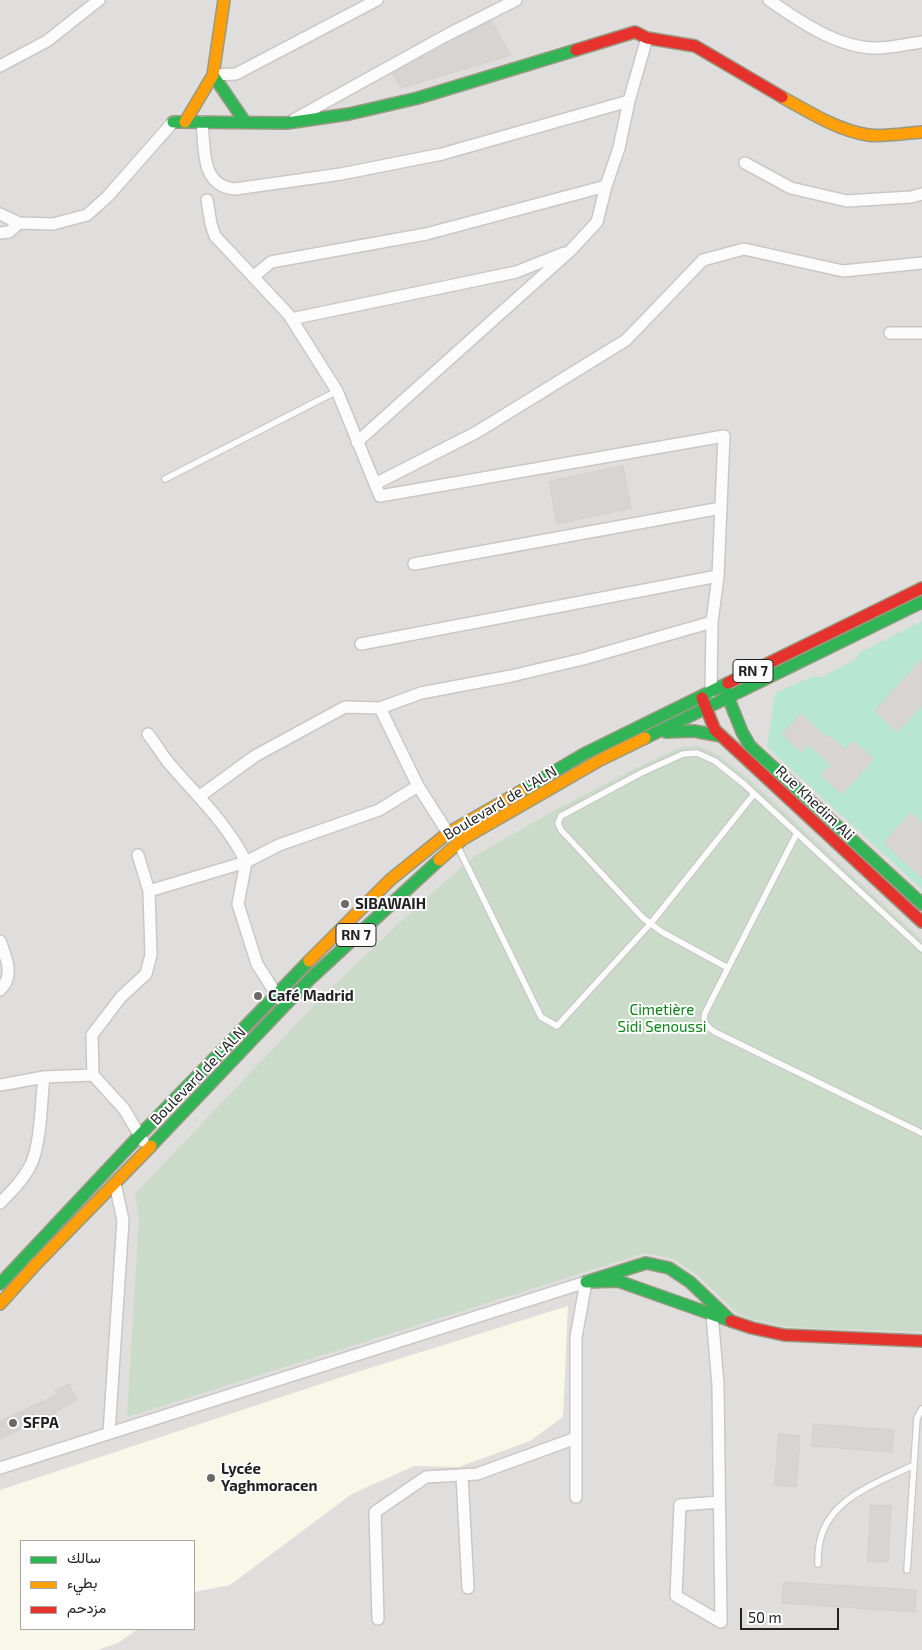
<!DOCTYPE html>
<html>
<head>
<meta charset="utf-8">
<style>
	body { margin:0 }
	#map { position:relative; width:922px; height:1650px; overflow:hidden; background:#f0eeeb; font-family:"Exo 2",Vazirmatn,sans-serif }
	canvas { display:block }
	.legend { position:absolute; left:20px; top:1540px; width:175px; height:90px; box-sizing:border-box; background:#fff; border:1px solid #a7a7a7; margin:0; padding:6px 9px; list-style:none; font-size:15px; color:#222 }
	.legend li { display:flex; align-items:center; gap:10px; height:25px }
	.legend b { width:25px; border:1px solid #a7a7a7 }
	.scale { position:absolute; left:740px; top:1608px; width:99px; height:22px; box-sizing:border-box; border:2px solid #222; border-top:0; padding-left:6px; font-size:15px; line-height:18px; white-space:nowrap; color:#222; -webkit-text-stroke:4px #fff; paint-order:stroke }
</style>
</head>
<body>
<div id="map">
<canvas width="922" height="1650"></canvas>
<ul class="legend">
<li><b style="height:6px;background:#30b455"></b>سالك</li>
<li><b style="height:6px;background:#ff9f0a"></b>بطيء</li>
<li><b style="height:6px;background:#e5322d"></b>مزدحم</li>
</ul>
<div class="scale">50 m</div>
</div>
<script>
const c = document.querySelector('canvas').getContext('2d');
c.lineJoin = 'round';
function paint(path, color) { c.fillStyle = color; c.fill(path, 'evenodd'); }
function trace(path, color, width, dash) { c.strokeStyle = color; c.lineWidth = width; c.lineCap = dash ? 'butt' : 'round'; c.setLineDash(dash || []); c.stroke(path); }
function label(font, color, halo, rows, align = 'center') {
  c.font = font + ' "Exo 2",sans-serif'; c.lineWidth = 4; c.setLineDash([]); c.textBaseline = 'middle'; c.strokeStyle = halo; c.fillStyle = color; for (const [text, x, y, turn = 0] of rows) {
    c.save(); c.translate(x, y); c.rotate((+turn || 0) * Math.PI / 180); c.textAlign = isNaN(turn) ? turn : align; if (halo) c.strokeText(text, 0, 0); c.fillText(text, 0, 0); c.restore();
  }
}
const residential = new Path2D(`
	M0,0H922V1650H0ZM21,1541H194V1629H21Z`);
const education = new Path2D(`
	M568,1306L563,1417L530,1441L459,1467L414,1466L352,1494L230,1585L194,1592V1541H21V1629H138L118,1643L97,1650H0V1490L354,1373Z`);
const cemetery = new Path2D(`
	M699,746L718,755L749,779L922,940V1332L785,1327L755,1320L738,1314L696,1274L673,1259L645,1253L127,1417L139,1219L135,1194L327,992L395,927L449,878L475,856L559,808L638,767L681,747Z`);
const pitch = new Path2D(`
	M922,621V889L767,747L775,693L814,676L822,677L855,660L859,653Z`);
const building = new Path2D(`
	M491,21L511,55L401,88L393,74Z
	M623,466L631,508L557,524L549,482Z
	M922,659V705L897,732L875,711Z
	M801,714L828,738L830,736L845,749L853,741L874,759L842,794L821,775L831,765L808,744L801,752L782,734Z
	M911,813L922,823V878L884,843Z
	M69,1384L77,1400L55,1412L57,1416L44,1422L42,1418L0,1439V1421L57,1395L55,1391Z
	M814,1424L894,1430L892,1452L812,1446Z
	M779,1434L800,1436L796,1487L775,1485Z
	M871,1505L891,1506L888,1562L868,1561Z
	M784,1582L916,1590L915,1612L782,1603Z`);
const lane = new Path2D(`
	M165,479L337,391
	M797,833L705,1013C702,1023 708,1027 715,1032L922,1133
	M457,845L541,1017L557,1026L651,923L754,794
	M728,968L662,932L643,918L561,830L558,823L561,816L641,773L683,754L697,753L715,761L745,785L922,949
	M818,1564C818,1557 818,1549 820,1541C829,1498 879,1482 914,1465
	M907,1570L917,1418L922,1409`);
const street = new Path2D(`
	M769,0C799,21 838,48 876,48C891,48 907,44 922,42
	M0,66L47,41L99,0
	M213,75L236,74L377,0
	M295,119L445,36L516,0
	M202,122C205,148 200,186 235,189L341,174L442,154L629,101
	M745,163L791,188L847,201L911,197L922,194
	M207,200L211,224L215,236L289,315L337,391L380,496L724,436L718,576L712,622L711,692
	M0,214L19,223L53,224L87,215L108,196L173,122
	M0,233L9,232L19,223
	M253,277L271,262L426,234L606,186
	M291,319L516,272L564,253
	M890,333H922
	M357,442L570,251L597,222L606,186L619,148L629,101L647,38
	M375,484L477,432L626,340L703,260L744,249L843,271L922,263
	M414,564L721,508
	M361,644L718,576
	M380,708L418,786L448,833
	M200,796L255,756L345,707L380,708L421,693L511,676L583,659L712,622
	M138,855L149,891
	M0,941C6,957 15,976 0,990
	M281,1000L276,994L257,964L238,904L246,862L279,845L379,810L418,786
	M93,1075L92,1035L121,997L146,974L151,955L149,891L246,862C227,823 195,794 168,762C161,753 155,743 148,734
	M0,1085L44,1077L93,1075L124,1109L143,1141
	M0,1203C12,1191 25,1178 32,1162C41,1140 41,1102 44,1077
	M712,1314L718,1385L721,1622
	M109,1433L123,1220L115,1184
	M0,1468L586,1282L576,1337V1497
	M462,1475L468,1588
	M719,1502L680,1505L676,1596L721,1622
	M378,1619L375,1512L426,1477L477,1474L576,1438`);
const fast = new Path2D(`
	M213,75L245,122
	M173,122L287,123L349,114L418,98L576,50
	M724,687L742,732L750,746L922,904
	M666,732L694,731L721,736
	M645,738L922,602
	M523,790L584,754L728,683
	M151,1146L311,978L439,860
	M646,1263L669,1268L690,1282L731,1321L618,1281L586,1282Z
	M0,1284L139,1136L309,961`);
const slow = new Path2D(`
	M782,97C809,112 837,130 868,135C882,137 907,133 922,132
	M185,122L213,75L224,0
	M439,860L463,839L600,760L645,738
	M309,961L390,880L448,833L523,790
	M0,1304L36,1264L151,1146`);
const jam = new Path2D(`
	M576,50L635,32L647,38L695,46L782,97
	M728,683L922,588
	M702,698L715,730L922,922
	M731,1321L752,1328L784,1335L922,1341`);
const markers = [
	[345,904,5,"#6a6968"],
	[258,996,5,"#6a6968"],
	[13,1423,5,"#6a6968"],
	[211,1478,5,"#6a6968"]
];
const shields = [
	[753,671,40],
	[356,935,40]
];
const shieldNames = [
	["RN 7",753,671],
	["RN 7",356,935]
];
const streetNames = [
	["Boulevard de L'ALN",500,803,-31],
	["Rue Khedim Ali",815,803,43],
	["Boulevard de L'ALN",198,1076,-46]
];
const poiNames = [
	["SIBAWAIH",355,904],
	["Café Madrid",268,996],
	["SFPA",23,1423],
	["Lycée",221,1469],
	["Yaghmoracen",221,1486]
];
const parkNames = [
	["Cimetière",662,1010],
	["Sidi Senoussi",662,1027]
];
paint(residential, '#dfdedc');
paint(education, '#f8f7e8');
paint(cemetery, '#cadbca');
paint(pitch, '#b7e6d2');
paint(building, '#d7d4d2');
trace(building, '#d3d0cc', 1);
trace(lane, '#c9c8c7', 8);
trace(street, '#c9c8c7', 14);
trace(fast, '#999a82', 14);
trace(slow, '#999a82', 14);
trace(jam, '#999a82', 14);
trace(lane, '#fdfcfc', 5.5);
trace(street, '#fdfcfc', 11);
trace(fast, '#30b455', 11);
trace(slow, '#ff9f0a', 11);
trace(jam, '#e5322d', 11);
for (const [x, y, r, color] of markers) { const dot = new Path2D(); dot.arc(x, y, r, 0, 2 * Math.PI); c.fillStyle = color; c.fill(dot); trace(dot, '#fff', 2); }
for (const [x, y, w] of shields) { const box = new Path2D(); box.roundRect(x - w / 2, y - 11.5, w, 23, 4); c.fillStyle = '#fff'; c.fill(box); trace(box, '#222', 1); }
label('bold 14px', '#222', null, shieldNames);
label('15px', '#222', '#fff', streetNames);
label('bold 15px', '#222', '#fff', poiNames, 'left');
label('15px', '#0c8416', '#fff', parkNames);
</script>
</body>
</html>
